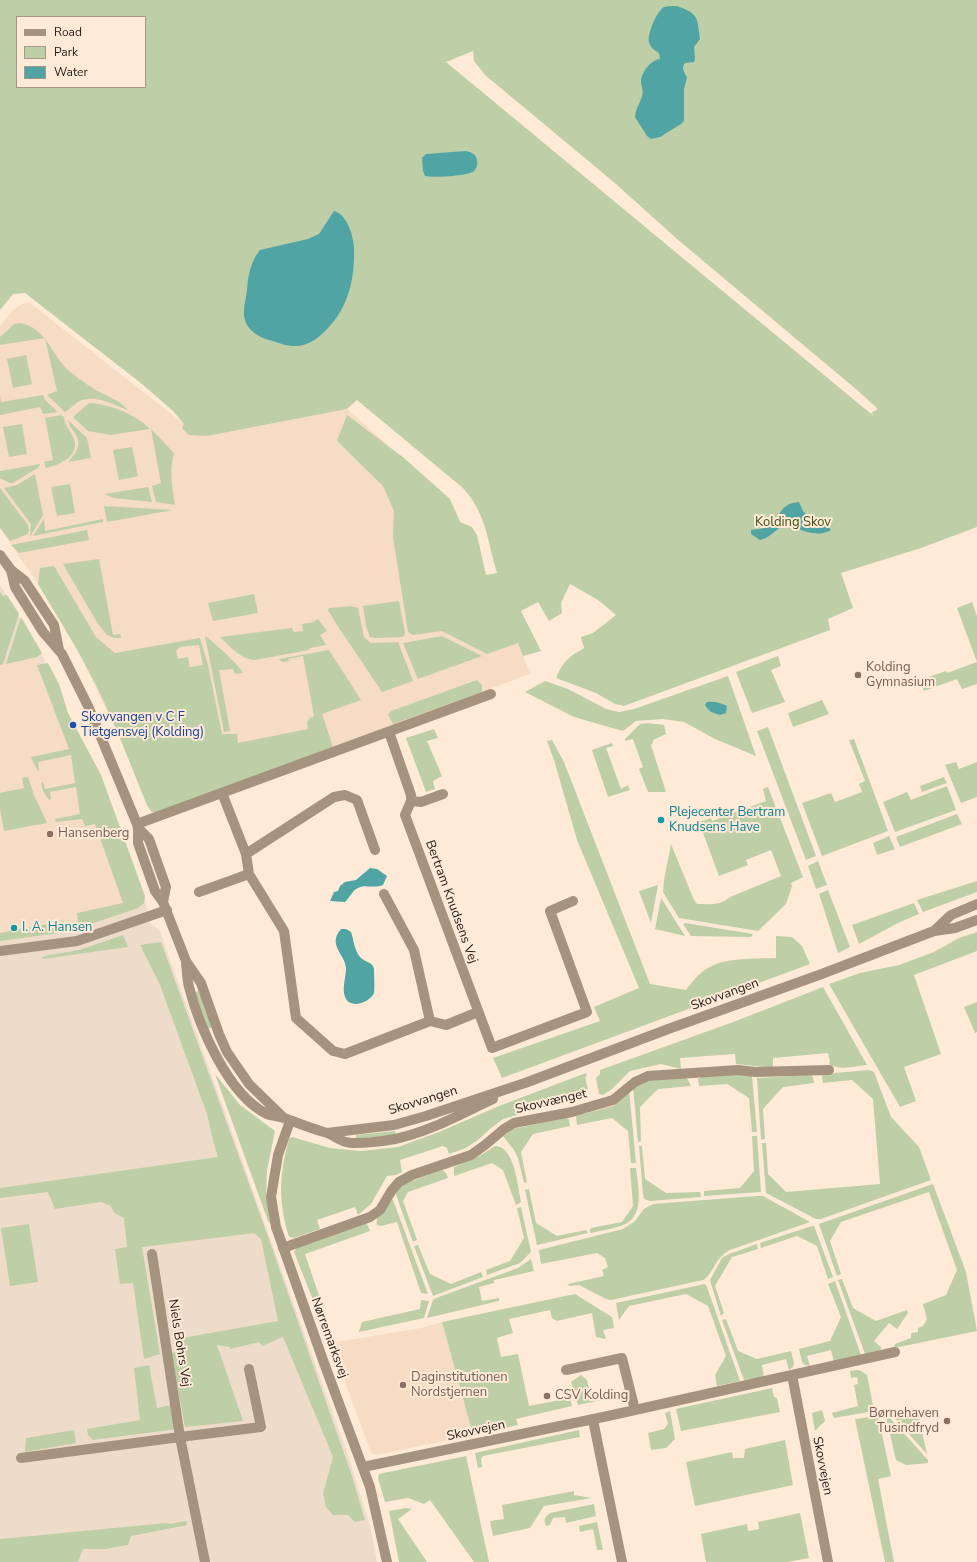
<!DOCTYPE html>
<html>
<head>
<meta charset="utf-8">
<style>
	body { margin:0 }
	#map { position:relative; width:977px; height:1562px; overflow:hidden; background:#feead7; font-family:"Nunito Sans",sans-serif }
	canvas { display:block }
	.legend { position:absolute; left:16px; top:16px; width:130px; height:72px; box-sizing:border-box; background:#feead7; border:1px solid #a69789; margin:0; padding:5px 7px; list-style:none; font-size:12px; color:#221b14 }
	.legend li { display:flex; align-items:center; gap:8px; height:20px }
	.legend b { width:20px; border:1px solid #a69789 }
</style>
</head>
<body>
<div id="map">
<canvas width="977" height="1562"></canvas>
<ul class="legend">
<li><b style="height:5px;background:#a6937f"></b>Road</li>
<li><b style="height:11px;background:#becea6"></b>Park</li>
<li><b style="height:11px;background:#50a4a4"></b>Water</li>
</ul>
</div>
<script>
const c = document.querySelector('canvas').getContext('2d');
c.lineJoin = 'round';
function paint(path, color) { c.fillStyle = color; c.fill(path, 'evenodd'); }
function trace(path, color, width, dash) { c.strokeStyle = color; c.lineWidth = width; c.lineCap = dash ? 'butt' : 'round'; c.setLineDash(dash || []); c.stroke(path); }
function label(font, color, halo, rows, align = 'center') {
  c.font = font + ' "Nunito Sans",sans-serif'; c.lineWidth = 4; c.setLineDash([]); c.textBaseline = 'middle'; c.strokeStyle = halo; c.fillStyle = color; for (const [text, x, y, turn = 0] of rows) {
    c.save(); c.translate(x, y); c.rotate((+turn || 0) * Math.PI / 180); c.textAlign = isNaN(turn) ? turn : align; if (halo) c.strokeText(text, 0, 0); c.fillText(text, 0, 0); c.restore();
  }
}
const industrial = new Path2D(`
	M0,585L44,659L145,898L150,924L159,929L349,1458L371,1529L377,1562H0Z`);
const built = new Path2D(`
	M30,303L184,424L182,428L207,436L347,409L446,497L454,508L518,643L530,674L158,812H152L149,810L121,739L76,647L38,584L0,528V326L13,310L22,304Z
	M36,657L73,755L128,912L79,928L0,941V663L1,665Z
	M442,1322L473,1435L376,1455L371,1453L331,1343L421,1328Z`);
const green = new Path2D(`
	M0,0H977V527L921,548L841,573L853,608L828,619L830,630L624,706L615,704L596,693L556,678C563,661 569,657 584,648L581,637L593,633L616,615L598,600L570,584L561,603L562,613L549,621L538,602L521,611L541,651L523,656L518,643L487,654L442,631L413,635L408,632L393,537L394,511L383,486L337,441L347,415L404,458L450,499L460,522L472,527L477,535L486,575L497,573C487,540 487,515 463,488L363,405L357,400L347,409L207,436L189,435L182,428L184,424L173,411L142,384L25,293L13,294L0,310ZM17,17H145V87H17ZM473,51L474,61L485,75L616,184L677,239L857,390L878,409L871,413L876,418L446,62Z
	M20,323C46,327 51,355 69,371C77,377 86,384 94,389C106,396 120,400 128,410C114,405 93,393 78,402C74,405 70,409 65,412L47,395L57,391L45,338L0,345V337L14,324Z
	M26,355L32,384L13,388L7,359Z
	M43,395L45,400L58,412L43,414L40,407L0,415V396L1,402Z
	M89,403C110,404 135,414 150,429L110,435L88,431L73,417Z
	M61,415L64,417C65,427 70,429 73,437C82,455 60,465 46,468L44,462L53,460L45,418Z
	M68,420L87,438L91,458L68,462C77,452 83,444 74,432C71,428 69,425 68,420Z
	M22,424L27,454L9,457L3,427Z
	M151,429L174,453C169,470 172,487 175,505L156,502L152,486L161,483Z
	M132,447L138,476L119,480L113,450Z
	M40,464L39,467L13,483H9L0,478V471Z
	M35,474L43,515L30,537L31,524L4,488L17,485Z
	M70,484L75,513L57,516L51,487Z
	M148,487L152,502L114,498L105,494Z
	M0,488L28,525L29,530L28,534L10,541L0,528Z
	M104,506L173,510L107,522Z
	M44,519L45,531L103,519V522L33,536Z
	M87,530L89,540L19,553L11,545Z
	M99,559L113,635L120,634L121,638H114L107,635L98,624L63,564Z
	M54,566L96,637L115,653L200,638L208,665L222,734H237L238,743L308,729L307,722L310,718L314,716L303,656L288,659L289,661L282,662L279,659L329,650L361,700L322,714L333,747L158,812H152L147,805C131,766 116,726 97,687C79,651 58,618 38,584L40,568ZM199,645L203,665L190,667L188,657L178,659L176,651L180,647Z
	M0,592L3,596L7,595L19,614L3,664L0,665Z
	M254,594L258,613L213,621L208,603Z
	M399,601L405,633L403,637L376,638L370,637L366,626L363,606Z
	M972,602L977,616V684L962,689L957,679L924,691L920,680L946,671L947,673L977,662L957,608Z
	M351,606L358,608L364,637L371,643L398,642L413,681L382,692L337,625L328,610L329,608Z
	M21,617L42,653L37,657L6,664Z
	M318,619L327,631L320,635L326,645L310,648L309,650L255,660C240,659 231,647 220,637L292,628L294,632L303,631L302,624L313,622Z
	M205,636C212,640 241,667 243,673L235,674L233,669L219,670L230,731L224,732Z
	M442,636L482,656L418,679L403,643Z
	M778,656L781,666L771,670L785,702L752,713L736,672Z
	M48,663L59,684L68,713L101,775L145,896L144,903L138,908L79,928L77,913L123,903L95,824L85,826L82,819L56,822L55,819L80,814L76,787L50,792L51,799L49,800L43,791L41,783L43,782L45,789L75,783L71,755L38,762L39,770L38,771L33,762L31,757L69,749L37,665Z
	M728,676L756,756L715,739L684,722L663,719L636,721L623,731L574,717L525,692L545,681L568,689L606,709L619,712L634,709Z
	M477,680L482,685V692L393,724L388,715L391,711Z
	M822,700L829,714L793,727L788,713Z
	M648,723L664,725L666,734L653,740V743L651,745L666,792H648L639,769L643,767L633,739L625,741V739L640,724Z
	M768,727L816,856L806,860L757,731Z
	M434,729L438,738L427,741L442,776L433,781L435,789L426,792L406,738Z
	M854,739L888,831L822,856L802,803L831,793L835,802L862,792L859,784L865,781L849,740Z
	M552,740L564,762L650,984L686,990C692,982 697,975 706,969C725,957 754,959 776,958V936L792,937L802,946L810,964L502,1078L493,1058L600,1021L594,1007L639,988L577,840L554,760L547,741Z
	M612,743L613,746L606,748L621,789L628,785L630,790L608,797L592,750Z
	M956,762L959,769L977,762V797L961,803L945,765Z
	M28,777L34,795L47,823L4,831L0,809V793L24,788L22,778Z
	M944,777L947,783L922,792L920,786Z
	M947,786L956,810L895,832L883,802L907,792L911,800Z
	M768,787L803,877L791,883L792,886L786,904L758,931L679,918L663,892L664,880L671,844L694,900L697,904C708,904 721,906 730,897L781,876L771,850L746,860L748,865L719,876L699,822L711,818L712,821L766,801L763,789Z
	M957,814L962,824L900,847L896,837Z
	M889,836L895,849L877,855L873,843Z
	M818,861L827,885L816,889L808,866Z
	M977,881V892L923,912L917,900Z
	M658,885L651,923L639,891Z
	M828,890L850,947L838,953L819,894Z
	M661,898L685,936L655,929Z
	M914,903L919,914L900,922L859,944L852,925Z
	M64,921L66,932L0,941V933Z
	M685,923L753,934L751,937L691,936L683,924Z
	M977,932V951L914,975L941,1054L904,1067L916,1101L900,1107L829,984L860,973L899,965L934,952L959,938Z
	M123,935L128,947L42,959L44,956L79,950Z
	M161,942L266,1231L352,1476L365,1520L355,1522L348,1515H333L326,1507L323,1494L333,1457L283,1337L262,1346L259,1342L230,1349V1347L217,1345L243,1421L185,1427L171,1353L176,1352V1339L278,1321L261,1239L254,1233L142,1247L160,1354L144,1359L133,1283L120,1284L115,1249L127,1247L124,1218L114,1213L111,1206L101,1202L55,1209L48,1192L0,1198V1188L218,1157L214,1144L207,1114L160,985L140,945Z
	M823,987L867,1065C856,1066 838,1071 829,1064L830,1061L828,1053L773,1058V1068L736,1064L735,1054L680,1058L681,1069L661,1064L630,1071L612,1089L603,1095L599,1094L596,1078L600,1074V1070L736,1021Z
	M198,991L203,999L213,1027L207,1029L194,993Z
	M977,1002V1032L975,1033L964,1007Z
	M869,1070L874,1072L891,1117L919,1147L931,1180L821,1219H816L766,1193L762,1143H766L768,1174L786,1192L880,1184L873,1099L852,1080L823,1083L822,1076L823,1074Z
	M586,1073L587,1076L585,1077L588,1089L546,1099L547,1106L503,1119L490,1129L479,1139L466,1148L449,1154L447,1148L443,1146L400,1160L402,1172L396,1175L387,1176L371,1204L358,1215L355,1207L317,1220L320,1229L294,1238L289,1237C278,1200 279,1176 289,1139L292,1137L330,1148L361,1151L398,1147L439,1132L499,1106Z
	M734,1073L752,1076L757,1132H752L749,1098L727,1084L699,1086L698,1079L701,1077Z
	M215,1074L240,1105L275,1131L267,1170L266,1195L272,1225L268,1221Z
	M810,1075L813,1077L814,1083L783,1087L763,1109L765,1139L761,1140L757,1078Z
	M687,1078L691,1086L658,1089L640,1107L641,1141L638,1142L633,1086L647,1081Z
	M629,1090L636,1163H631L628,1131L612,1118L577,1125L576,1116L613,1106Z
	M565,1118L569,1119L570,1126L533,1134L521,1152L527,1182L524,1183L518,1158L514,1150L503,1136L513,1129Z
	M395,1131L396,1135L356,1139V1135Z
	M752,1136H757L761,1192L704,1196V1191L740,1188L754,1171Z
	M495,1146C515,1146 518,1188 521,1202L516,1205L503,1170L492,1163L454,1176V1167L481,1155Z
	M639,1146H642L645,1179L666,1193L700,1192L701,1197L650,1201L644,1199L643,1194Z
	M630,1168H636C638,1187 646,1218 621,1226C611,1229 600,1231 590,1233V1229L591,1228L622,1222L633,1206Z
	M442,1170L446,1173L448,1178L408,1192L403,1201L417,1240L413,1242L395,1192L401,1185Z
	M933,1184L966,1272L977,1331L894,1348L895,1344L911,1338V1333L918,1332V1328L923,1326L927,1319L923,1304L946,1295L957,1270L929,1192L841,1222L830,1241L841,1274L837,1276L819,1224Z
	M529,1189L536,1223L557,1236L586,1230L588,1233L537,1245L525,1190Z
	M757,1196H763L810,1222L730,1250C714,1258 714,1274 703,1280L611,1300L606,1299L579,1285L569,1286L568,1284L604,1276L602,1270L608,1267L605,1258L597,1253L541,1264L539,1250L623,1229L635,1221L644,1209L653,1204Z
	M391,1200H393L428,1294L421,1293L397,1222L381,1226L377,1225C375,1215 386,1207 391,1200Z
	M521,1207L531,1252L520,1263L487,1275L486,1270L510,1261L524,1238L517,1208Z
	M366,1222L370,1231L305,1254L330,1328L325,1330L294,1252L298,1246Z
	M29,1224L38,1282L10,1286L1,1228Z
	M812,1226H814L833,1277L828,1279L817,1246L797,1236L761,1248L760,1243Z
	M757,1244L758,1249L732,1257L715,1286L724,1313L721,1316L710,1280L722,1258L729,1254Z
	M418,1245L430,1274L451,1284L481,1272L483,1277L433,1296L414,1246Z
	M531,1259L534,1271L494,1280V1283L479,1287L482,1301L499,1298V1301L427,1318L433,1300L436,1298L518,1268Z
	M842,1279L853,1308L876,1321L907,1310L908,1313L897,1329L889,1323L874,1341L882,1348L880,1350L865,1354L838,1280Z
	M835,1281L861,1355L834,1362L831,1350L807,1356L810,1366L805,1365L802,1362L799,1349L830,1341L841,1317L828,1284Z
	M705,1284L707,1287L740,1381L717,1386L715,1375L726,1356L708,1306L686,1294L629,1306L619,1320L616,1303Z
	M575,1294L612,1317L614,1328L603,1330L606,1339L596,1337L592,1313L557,1321L552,1318L550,1310L509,1319L513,1333L497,1338L501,1357L518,1354L529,1406L570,1398L572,1406L516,1419L518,1425L473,1435L442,1322Z
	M421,1300L429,1301L424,1318L359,1332L362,1322L420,1309Z
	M726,1319L738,1351L757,1359L791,1351L794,1363L793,1367L789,1370L786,1359L762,1365L764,1377L744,1380L722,1320Z
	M149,1365L157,1408L172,1405L177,1429L93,1440L88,1435L87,1429L140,1420L134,1368Z
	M858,1370L861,1371L867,1375L874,1411L834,1418L832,1413L858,1406L854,1385L858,1384L857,1377L851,1378L850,1371Z
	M581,1375L587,1380L589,1388L583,1389L584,1395L613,1389L615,1397L578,1405L571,1382Z
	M772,1388L774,1397L777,1398L780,1412L681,1431L676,1409Z
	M914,1408L917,1410L920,1424L918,1425L919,1432H922L927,1454L890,1413Z
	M822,1410L825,1421L815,1431L812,1413Z
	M670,1411L675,1439L666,1448L651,1450L648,1433L664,1429L668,1424L665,1413Z
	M878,1416L891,1476L878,1479L894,1562H885L855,1419Z
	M886,1417H889L928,1460V1463L906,1465L896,1460Z
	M74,1430L76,1443L25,1452L26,1438Z
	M579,1430L580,1437L483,1456L481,1459L482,1467L478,1468L475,1453Z
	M785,1440L793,1485L695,1506L686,1462L732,1452L733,1458H744L745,1449Z
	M466,1456L489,1562H474L430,1500L424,1504L408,1498L385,1502L378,1478L379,1474Z
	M574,1491V1495L592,1498L544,1506L530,1528L493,1536L490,1521L504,1519L502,1505Z
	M594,1504L596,1516L566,1523L565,1517L553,1518L550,1525L546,1526C543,1519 545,1517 550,1513Z
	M406,1508L412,1509L398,1519L427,1562H399L389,1511Z
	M800,1513L809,1558L787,1562H706L701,1534L747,1524L748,1531L759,1529L758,1522Z
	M186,1521L187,1525L131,1536L128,1545L105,1549H83L78,1562H0V1539L166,1523L170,1524Z
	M597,1522L603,1550H597L593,1529L580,1532L579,1526Z`);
const water = new Path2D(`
	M677,6C699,14 697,17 700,39L694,47L695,58L694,62L685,63C681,68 684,72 687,77L684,89V121L681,124L660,137L651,139L647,136L635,117C636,107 640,104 642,96C644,91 641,86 641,81C642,71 651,60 660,59L659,53C654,50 650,47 649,42C647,34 657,11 664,7C667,6 673,6 677,6Z
	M466,151C471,152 476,154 477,160C478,163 477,168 474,171C469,176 432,178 425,176L423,171L422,158L426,154Z
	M334,211C347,214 354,237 354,249C355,281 347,312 322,334C314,341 304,347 293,346C285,346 277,342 269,340C259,337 248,331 245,320C242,311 246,299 247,290C248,275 251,261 260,250L308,239L319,234Z
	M799,502L803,511L809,517L815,522L828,526L831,530C816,539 800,529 786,524C775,529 772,537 760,540L751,534V530C756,529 763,529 767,527C782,519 777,504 799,502Z
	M707,702C714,701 721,703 727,706L726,713L720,715C713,713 709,712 705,705Z
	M370,868L377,869L387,876L383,885C373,889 365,883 356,889C352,892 349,898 345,902L330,901L334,892L338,891L340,886L345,882L356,880Z
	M341,929H346L351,932C354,940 354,951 361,958C365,962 373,962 374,969C374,972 375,992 374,993C370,1002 352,1009 346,999C341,990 346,978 346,968C345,954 327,945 341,929Z`);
const minor = new Path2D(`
	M0,555L11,570L25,581L54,625L59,650
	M11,570L15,587L43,632L62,654L88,706L137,824L138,828V843L155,891L163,902L186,961L201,983L219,1034L227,1052L249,1084L284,1118
	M389,732L411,795V801L405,815L492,1048L587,1012L550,911L573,901
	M222,793L246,854L249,874L284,931L296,1018L333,1051L345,1054L430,1021L446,1025L478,1012
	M411,801L421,802L443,794
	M137,824L491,694
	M138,828L149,839L166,887L163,902
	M246,854L334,797L345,795L357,800L375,850
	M199,892L249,874
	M384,894L414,950L430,1021
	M934,931L951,915L977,904
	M0,951L77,941L167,910
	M186,963C187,971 187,979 189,987C199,1026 228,1095 267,1114C272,1116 279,1116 284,1118C298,1123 310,1128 324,1132C332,1134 338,1140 346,1142C355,1145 384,1141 395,1139C429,1132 461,1114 493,1099
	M290,1121L278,1155L271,1197L276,1227L324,1363L370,1487L387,1562
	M327,1133L394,1125L426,1116L525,1083L671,1028L819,975L934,931L955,928L977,920
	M283,1248L370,1217L380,1210L392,1190L399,1182L412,1175L471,1155L485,1145L504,1129L514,1123L572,1112L613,1100L635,1082L648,1076L738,1070L755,1072L829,1070
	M152,1254L180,1437L261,1427L249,1369
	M566,1370L622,1358L635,1410
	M792,1375L828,1562
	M593,1420L622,1562
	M21,1458L180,1437L205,1562
	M363,1467L608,1416L895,1352`);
const markers = [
	[858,675,4,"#8d6e63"],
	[73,725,4,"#1a4fb4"],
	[661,820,4,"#0f9aa8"],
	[50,834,4,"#8d6e63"],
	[14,928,4,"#0f9aa8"],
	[403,1385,4,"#8d6e63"],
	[547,1396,4,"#8d6e63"],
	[947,1421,4,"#8d6e63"]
];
const parkNames = [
	["Kolding Skov",793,523]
];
const educationNames = [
	["Kolding",866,668],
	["Gymnasium",866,683],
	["Hansenberg",58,834],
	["Daginstitutionen",411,1378],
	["Nordstjernen",411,1393],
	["CSV Kolding",555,1396],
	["Børnehaven",939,1414,"right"],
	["Tusindfryd",939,1429,"right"]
];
const transitNames = [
	["Skovvangen v C F",81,718],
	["Tietgensvej (Kolding)",81,733]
];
const cultureNames = [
	["Plejecenter Bertram",669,813],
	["Knudsens Have",669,828],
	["I. A. Hansen",22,928]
];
const streetNames = [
	["Bertram Knudsens Vej",451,902,70],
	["Skovvangen",725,995,-20],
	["Skovvangen",423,1101,-17],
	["Skovvænget",551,1102,-13],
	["Nørremarksvej",329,1338,70],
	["Niels Bohrs Vej",179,1343,81],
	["Skovvejen",476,1431,-12],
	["Skovvejen",822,1466,79]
];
paint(industrial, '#eedccb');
paint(built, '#f6dcc4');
paint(green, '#becea6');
paint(water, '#50a4a4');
trace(minor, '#a6937f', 10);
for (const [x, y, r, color] of markers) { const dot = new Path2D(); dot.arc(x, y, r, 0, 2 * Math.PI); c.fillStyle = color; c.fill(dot); trace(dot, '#feead7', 1.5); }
label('13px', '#3e5113', '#feead7', parkNames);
label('13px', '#785e54', '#feead7', educationNames, 'left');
label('13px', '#164399', '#feead7', transitNames, 'left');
label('13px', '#0d838f', '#feead7', cultureNames, 'left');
label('13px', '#221b14', '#feead7', streetNames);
</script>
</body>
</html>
